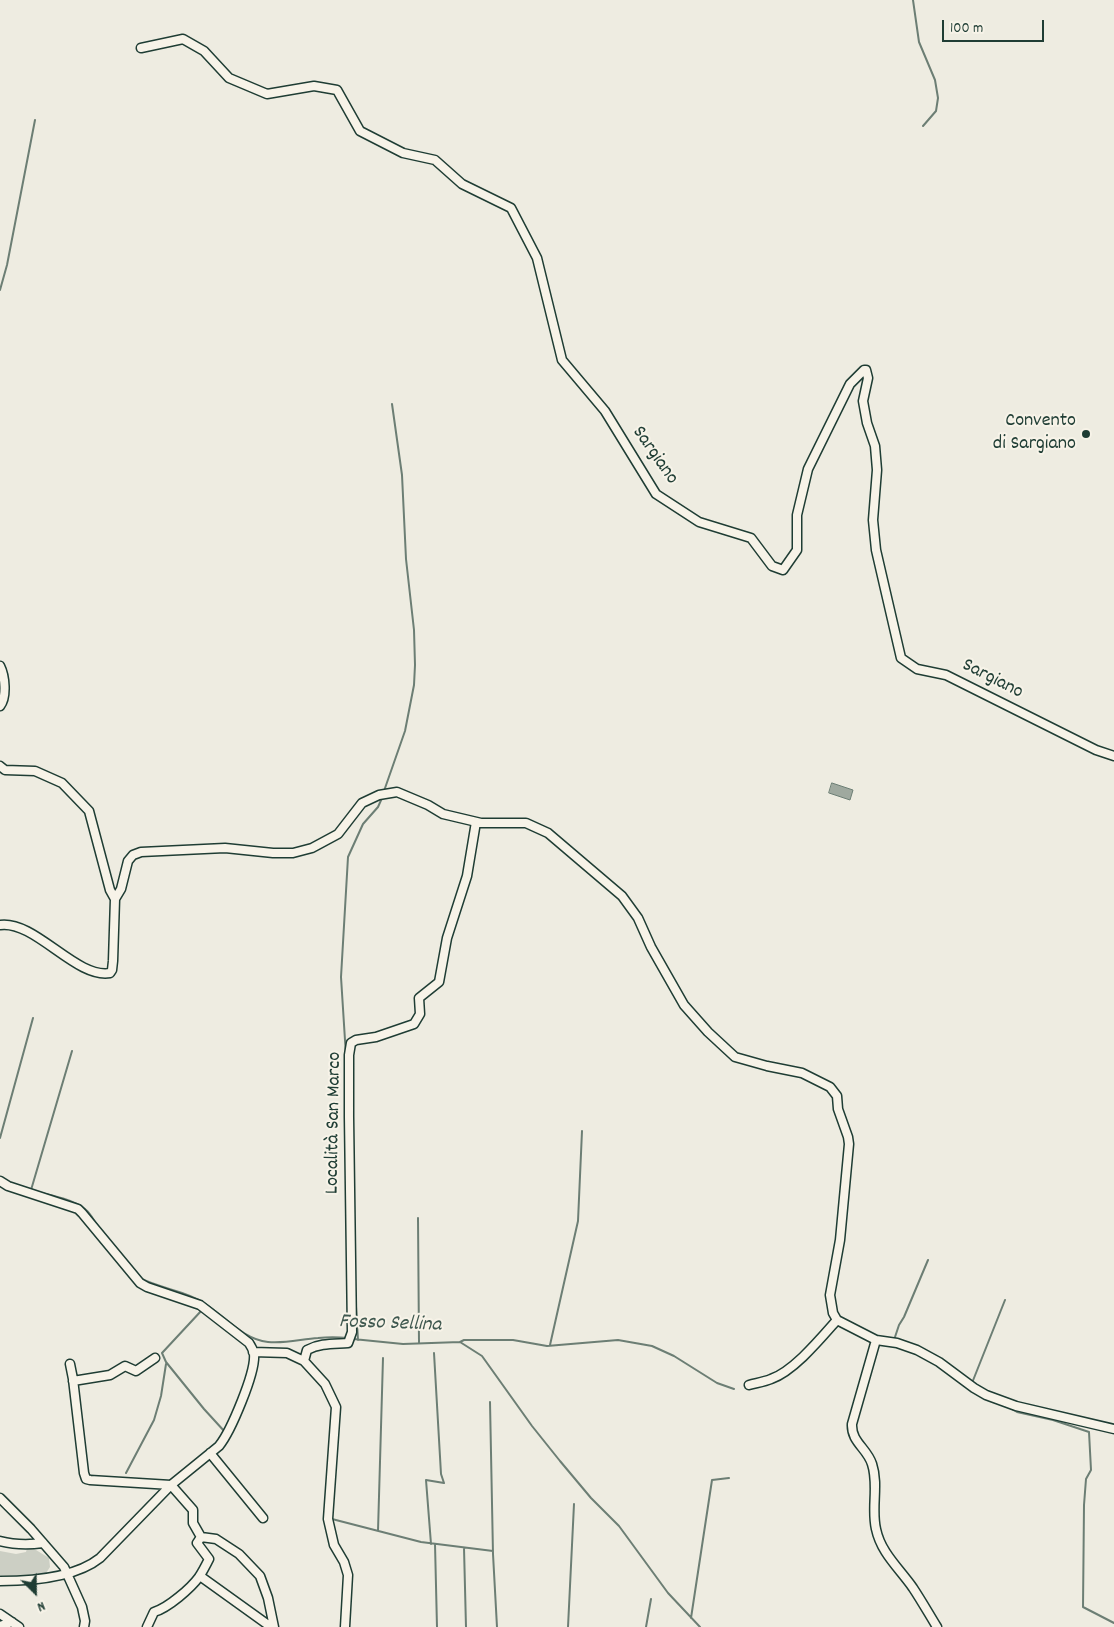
<!DOCTYPE html>
<html>
<head>
<meta charset="utf-8">
<style>
	body { margin:0 }
	#map { position:relative; width:1114px; height:1627px; overflow:hidden; background:#eeece1; font-family:Dekko,sans-serif }
	canvas { display:block }
	.north { position:absolute; left:10px; top:1567px; width:50px; height:50px; -webkit-text-stroke:4px #f7f3e8; paint-order:stroke; rotate:157deg; font-size:14px; font-weight:700; line-height:20px; text-align:center; color:#1f3d34 }
	.north::after { content:''; display:block; margin:auto; width:18px; height:22px; background:#1f3d34; clip-path:polygon(50% 0,100% 100%,50% 72%,0 100%) }
	.scale { position:absolute; left:942px; top:20px; width:102px; height:22px; box-sizing:border-box; border:2px solid #1f3d34; border-top:0; padding-left:6px; font-size:15px; line-height:18px; white-space:nowrap; color:#1f3d34; -webkit-text-stroke:4px #f7f3e8; paint-order:stroke }
</style>
</head>
<body>
<div id="map">
<canvas width="1114" height="1627"></canvas>
<div class="north">N</div>
<div class="scale">100 m</div>
</div>
<script>
const c = document.querySelector('canvas').getContext('2d');
c.lineJoin = 'round';
function paint(path, color) { c.fillStyle = color; c.fill(path, 'evenodd'); }
function trace(path, color, width, dash) { c.strokeStyle = color; c.lineWidth = width; c.lineCap = dash ? 'butt' : 'round'; c.setLineDash(dash || []); c.stroke(path); }
function label(font, color, halo, rows, align = 'center') {
  c.font = font + ' Dekko,sans-serif'; c.lineWidth = 4; c.setLineDash([]); c.textBaseline = 'middle'; c.strokeStyle = halo; c.fillStyle = color; for (const [text, x, y, turn = 0] of rows) {
    c.save(); c.translate(x, y); c.rotate((+turn || 0) * Math.PI / 180); c.textAlign = isNaN(turn) ? turn : align; if (halo) c.strokeText(text, 0, 0); c.fillText(text, 0, 0); c.restore();
  }
}
const green = new Path2D(`
	M27,1548L36,1550L49,1558L50,1567L46,1573L25,1576L0,1575V1551L16,1554L26,1552Z`);
const water = new Path2D(`
	M832,783L853,790L850,800L829,793Z`);
const stream = new Path2D(`
	M913,0L919,42L935,80L938,98L936,111L923,126
	M0,290L7,265L35,120
	M384,791L405,731L414,685L415,665L414,630L406,559L402,475L392,404
	M346,1056L341,977L348,857L363,824L378,807L382,798
	M0,1138L33,1018
	M31,1190L72,1051
	M37,1192C51,1195 75,1200 86,1210C91,1214 94,1221 98,1226
	M418,1218L419,1343
	M140,1278C160,1289 185,1290 204,1303C225,1316 242,1339 268,1342C284,1344 302,1339 318,1338C327,1337 338,1337 348,1338
	M355,1290L358,1340
	M202,1310L162,1353L166,1362L204,1409L225,1432
	M353,1339L403,1344L460,1342L482,1356L532,1426L560,1461L591,1498L619,1526L668,1593L700,1627
	M894,1340L899,1325L904,1317L928,1260
	M460,1342L464,1340H513L547,1346L618,1340L652,1346L674,1356L717,1383L734,1389
	M550,1345L578,1221L582,1131
	M972,1383L1005,1300
	M490,1402L493,1554L497,1627
	M1007,1406L1017,1412L1053,1420L1089,1432L1091,1470L1086,1479L1084,1505L1083,1607L1114,1623
	M126,1473L154,1420L161,1396L166,1364
	M332,1519L421,1542L493,1551
	M378,1531L383,1358
	M431,1544L426,1480L444,1483L441,1474L434,1353
	M435,1544L437,1627
	M464,1548L466,1627
	M691,1618L712,1480L729,1478
	M568,1627L574,1504
	M646,1627L651,1599`);
const minor = new Path2D(`
	M141,48L183,39L204,51L229,78L267,94L314,86L337,90L360,131L403,153L435,160L462,184L511,208L537,258L562,360L605,411L656,494L699,522L751,538L772,566L783,570L797,550V515L808,469L850,384L864,370H866L868,378L863,401L867,423L875,446L877,470L873,520L876,550L901,658L917,669L946,675L1096,750L1114,756
	M0,666C5,676 7,697 0,706
	M0,766L5,770L35,771L62,783L89,811L110,890L115,899
	M0,925C35,920 76,979 110,973L112,970L113,961L115,899L121,889L128,861L133,855L141,852L225,848L273,853H293L312,848L338,834L362,803L379,795L397,792L428,805L443,814L481,823H526L548,833L622,896L638,918L651,947L684,1005L708,1032L735,1057L767,1066L802,1073L830,1087L837,1096L838,1109L848,1137L849,1144L840,1240L830,1295L833,1313L837,1320L876,1340L897,1343L917,1350L939,1362L974,1388L986,1395L1016,1406L1114,1429
	M0,1181L8,1186L78,1209L82,1213L140,1283L147,1287L200,1305L249,1343C251,1346 253,1349 254,1354C256,1372 231,1431 219,1446L171,1485L100,1558C75,1578 31,1581 0,1581
	M876,1340L852,1424C851,1442 867,1448 872,1464C879,1485 871,1508 876,1529C881,1553 899,1568 913,1588C921,1600 929,1614 937,1627
	M253,1352L287,1353L304,1361L325,1384L336,1407L328,1519L334,1545L344,1562L348,1575L345,1627
	M304,1361L307,1350C320,1343 333,1344 348,1343L352,1332L349,1117V1055L351,1043L356,1040L376,1037L414,1024L420,1014L419,998L439,982L447,938L467,876L476,822
	M70,1364L73,1379L84,1473L86,1479L90,1480L171,1485L193,1510V1523L201,1537
	M73,1381L110,1375L125,1366L136,1371L155,1358
	M749,1385C756,1383 764,1382 771,1379C794,1371 821,1338 837,1320
	M210,1453L263,1518
	M0,1498L31,1529L64,1567L82,1607L85,1621L84,1627
	M0,1541C15,1545 28,1545 43,1543
	M200,1576L271,1627
	M0,1614L19,1627
	M0,1626L12,1622
	M147,1627L154,1612C168,1608 191,1588 199,1577C203,1571 206,1565 209,1559L197,1543L201,1537L216,1539L239,1554L260,1576L268,1598L274,1627`);
const markers = [
	[1086,434,5,"#1f3d34"]
];
const poiNames = [
	["Convento",1076,422],
	["di Sargiano",1076,445]
];
const streetNames = [
	["Sargiano",654,456,55],
	["Sargiano",992,680,27],
	["Località San Marco",335,1123,-89]
];
const waterNames = [
	["Fosso Sellina",390,1325,2]
];
paint(green, '#cccfc4');
paint(water, '#9fa99f');
trace(water, '#6c7e74', 1);
trace(stream, '#6c7e74', 2);
trace(minor, '#1f3d34', 11);
trace(minor, '#f7f3e8', 8);
for (const [x, y, r, color] of markers) { const dot = new Path2D(); dot.arc(x, y, r, 0, 2 * Math.PI); c.fillStyle = color; c.fill(dot); trace(dot, '#f7f3e8', 2); }
label('20px', '#1f3d34', '#f7f3e8', poiNames, 'right');
label('20px', '#1f3d34', '#f7f3e8', streetNames);
label('italic 21px', '#3f584f', '#f7f3e8', waterNames);
</script>
</body>
</html>
